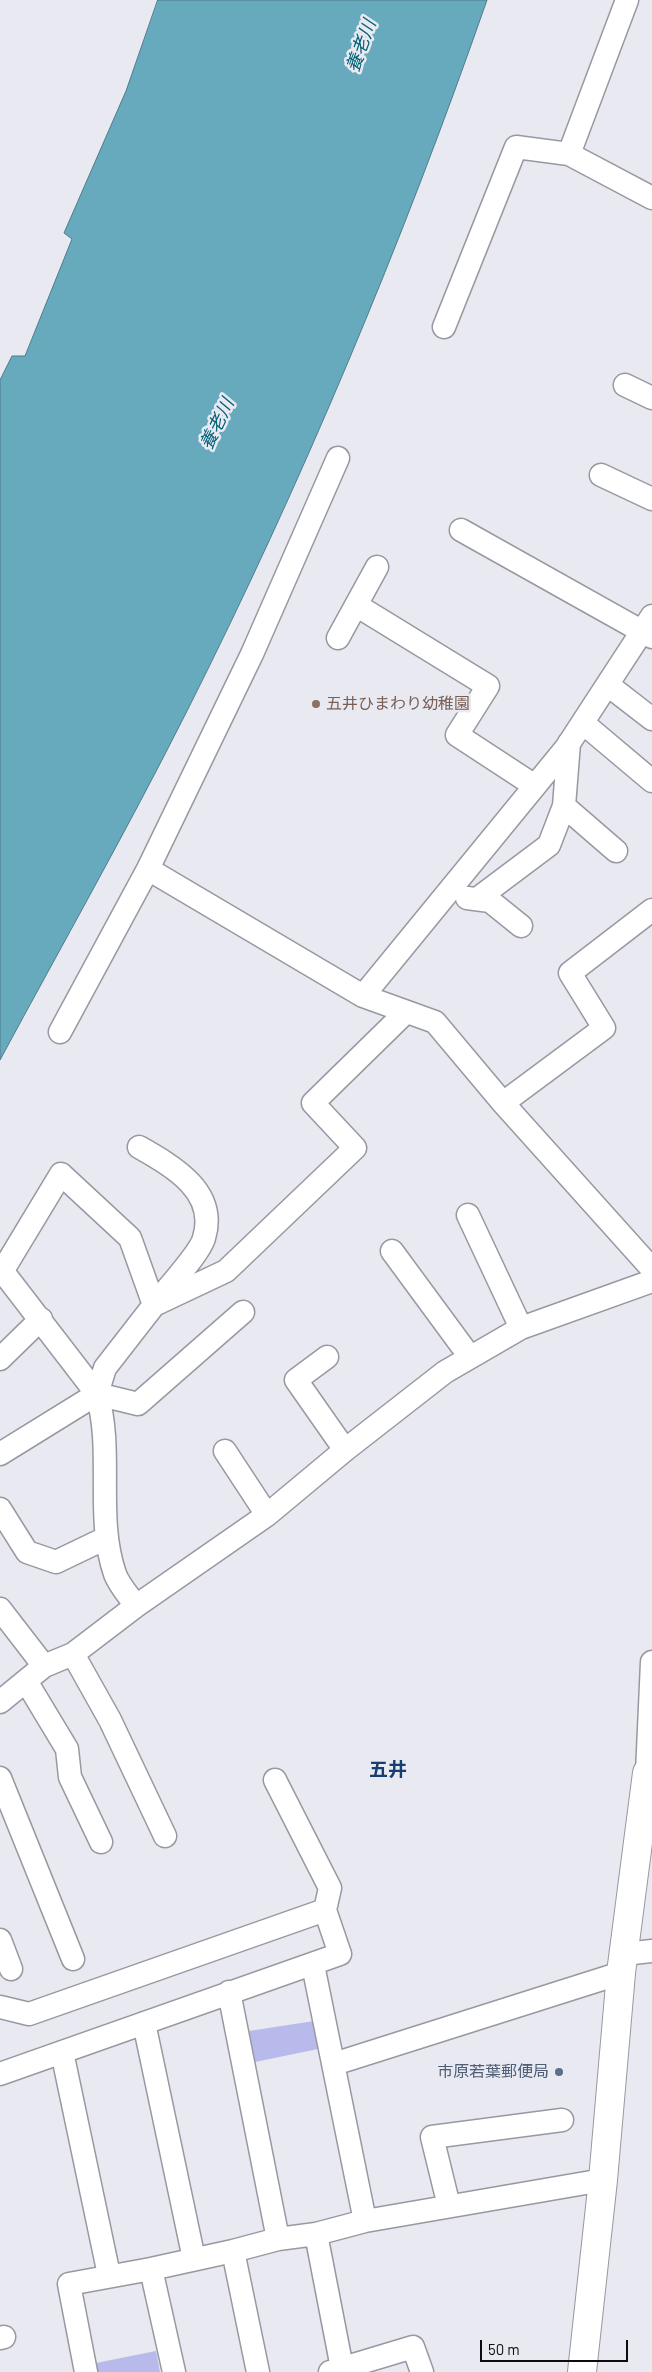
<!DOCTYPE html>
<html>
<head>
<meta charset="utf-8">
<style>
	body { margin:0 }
	#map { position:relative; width:652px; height:2372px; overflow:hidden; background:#e8e9f1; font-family:Barlow,sans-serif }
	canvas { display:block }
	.scale { position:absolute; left:480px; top:2340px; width:148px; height:22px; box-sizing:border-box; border:2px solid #0c0c0f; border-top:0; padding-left:6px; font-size:15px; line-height:18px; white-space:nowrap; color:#0c0c0f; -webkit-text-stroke:4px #e8e9f1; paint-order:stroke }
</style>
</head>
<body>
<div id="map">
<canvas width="652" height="2372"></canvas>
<div class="scale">50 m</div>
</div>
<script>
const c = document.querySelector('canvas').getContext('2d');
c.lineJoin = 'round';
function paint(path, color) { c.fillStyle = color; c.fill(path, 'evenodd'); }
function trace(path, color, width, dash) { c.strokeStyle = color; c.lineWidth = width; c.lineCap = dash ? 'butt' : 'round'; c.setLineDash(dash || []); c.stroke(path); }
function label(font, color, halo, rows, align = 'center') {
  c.font = font + ' Barlow,"Noto Sans JP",sans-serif'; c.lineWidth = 5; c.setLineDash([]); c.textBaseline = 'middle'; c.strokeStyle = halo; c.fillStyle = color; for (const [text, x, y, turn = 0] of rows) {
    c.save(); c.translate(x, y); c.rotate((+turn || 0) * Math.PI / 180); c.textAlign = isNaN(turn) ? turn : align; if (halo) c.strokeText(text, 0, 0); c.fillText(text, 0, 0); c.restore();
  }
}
const green = new Path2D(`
	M314,2021L318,2049L255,2062L249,2031Z
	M156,2351L160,2372H98L96,2363Z`);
const water = new Path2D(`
	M158,0H487C402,244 302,483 186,713C127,830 62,945 0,1060V380L12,356H25L72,239L64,233L126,91Z`);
const minor = new Path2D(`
	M569,154L627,0
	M444,327L516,147L569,154L652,198
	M625,385L652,398
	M601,475L652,499
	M461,530L652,637
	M356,605L488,686L457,735L535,786
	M338,638L377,567
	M608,685L652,719
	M583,723L652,781
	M569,743L564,806L616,851
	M148,869L363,996L435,1022L503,1103L652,1269
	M467,898L490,901L521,926
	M477,899L549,845L564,806
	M363,996L566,748L652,616
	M60,1032L148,869L252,654L338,458
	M503,1103L604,1028L570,973L652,910
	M139,1147C174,1167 218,1192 204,1238C201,1251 168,1288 158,1300
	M468,1215L521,1328
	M392,1251L470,1357
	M0,1268L97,1394C114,1452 95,1516 115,1574C119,1585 129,1596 136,1606
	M3,1270L61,1174L130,1238L154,1305
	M327,1357L296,1380L345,1450
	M0,1359L41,1319
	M97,1394L138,1404L243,1312
	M225,1451L267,1515
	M0,1454L97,1394L105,1368L154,1305L226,1271L355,1148L313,1103L406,1012
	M0,1509L27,1552L56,1562L106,1538
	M0,1609L44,1666
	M73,1654L110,1720L165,1836
	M26,1681L67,1749L70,1777L101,1842
	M0,1702L44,1666L73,1654L136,1606L267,1515L345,1450L445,1372L521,1328L652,1281
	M647,1773L652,1662
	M0,1778L73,1959
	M0,1940L11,1969
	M624,1954L652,1951
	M313,1965L365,2221
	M229,1992L278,2239
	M0,2007L29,2014L325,1910
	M144,2023L194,2259
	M62,2052L109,2275
	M334,2064L621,1973
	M0,2074L340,1954L325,1910L330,1888L275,1780
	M449,2206L432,2137L562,2120
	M316,2234L342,2368
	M233,2251L258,2372
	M151,2269L174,2372
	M0,2338L4,2337
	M86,2372L69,2284L151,2269L233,2251L278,2239L316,2234L365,2221L603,2180
	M330,2372L413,2347L422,2372`);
const tertiary = new Path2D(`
	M582,2372L603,2180L621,1973L647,1773L652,1771`);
const markers = [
	[316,704,5,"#8d6e63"],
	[559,2072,5,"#5c6f8a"]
];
const educationNames = [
	["五井ひまわり幼稚園",326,704]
];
const serviceNames = [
	["市原若葉郵便局",549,2072]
];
const waterNames = [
	["養老川",361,46,-70],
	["養老川",217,424,-64]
];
const quarterNames = [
	["五井",388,1770]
];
paint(green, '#b8baeb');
paint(water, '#67aabe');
trace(water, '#4c7b8a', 1);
trace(minor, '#9898a0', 25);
trace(tertiary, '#9898a0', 30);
trace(minor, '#fff', 22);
trace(tertiary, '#fff', 28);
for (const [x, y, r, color] of markers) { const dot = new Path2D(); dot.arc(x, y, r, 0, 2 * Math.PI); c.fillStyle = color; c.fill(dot); trace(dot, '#e8e9f1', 2); }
label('16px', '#785e54', '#e8e9f1', educationNames, 'left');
label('16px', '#4e5e75', '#e8e9f1', serviceNames, 'right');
label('italic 18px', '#006277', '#e8e9f1', waterNames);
label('bold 19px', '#173e72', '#e8e9f1', quarterNames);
</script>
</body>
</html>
